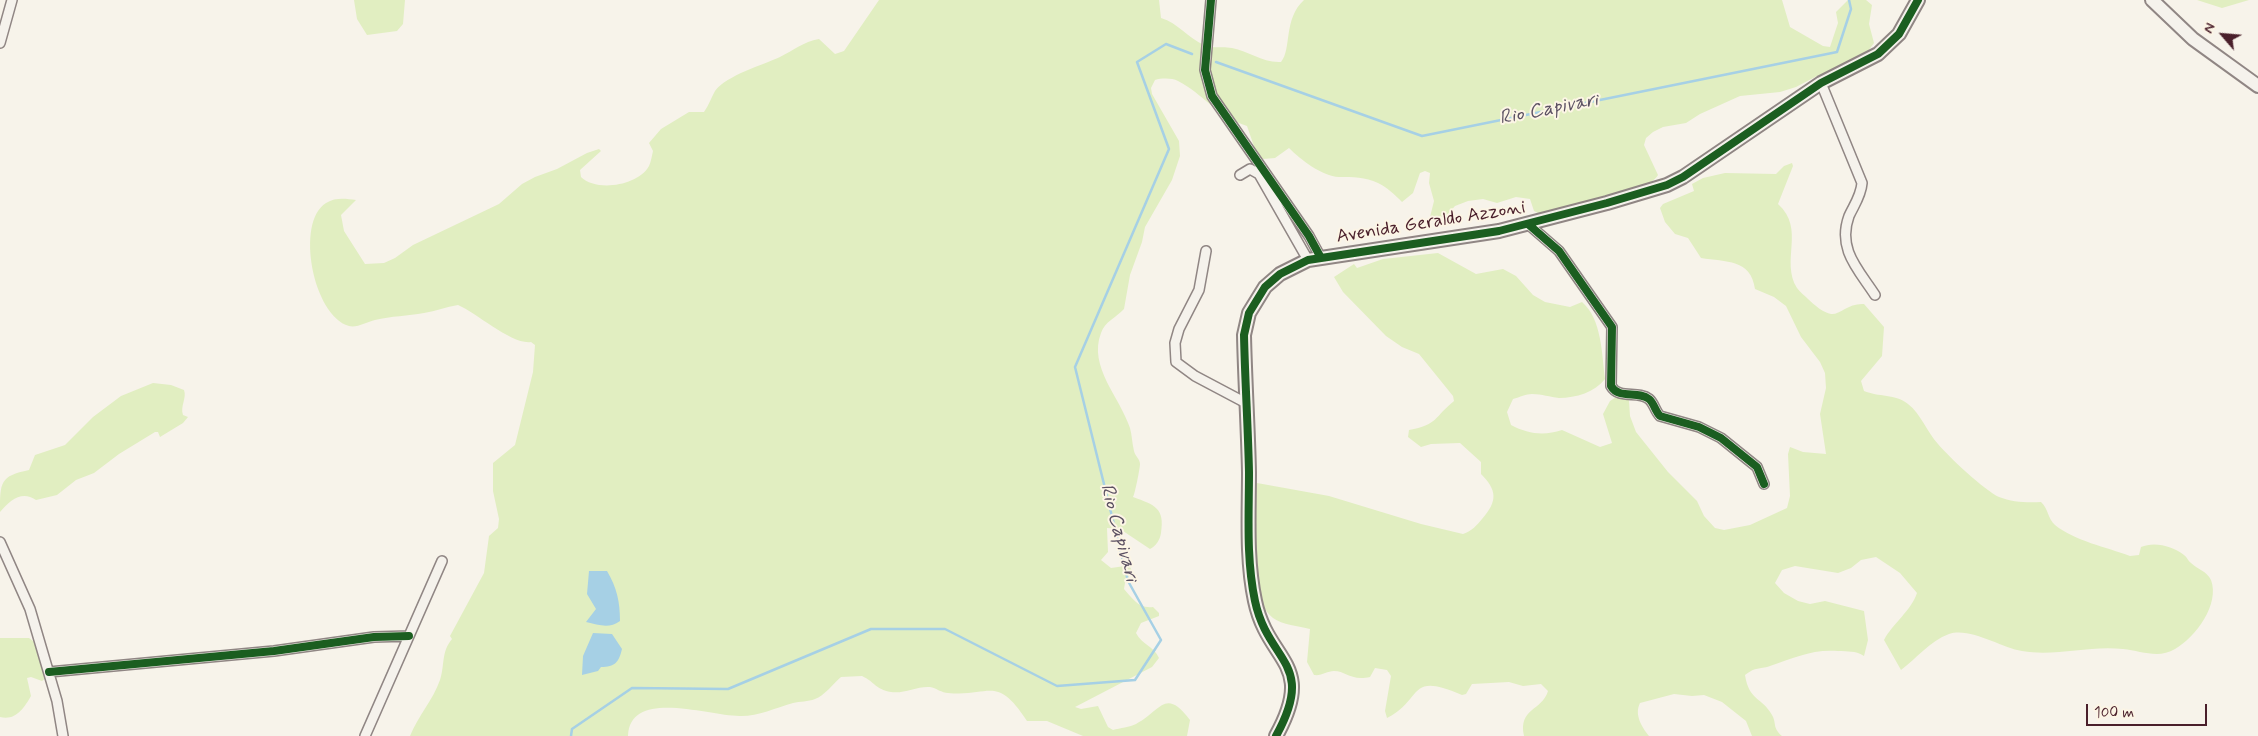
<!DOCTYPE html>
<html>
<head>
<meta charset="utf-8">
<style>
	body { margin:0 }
	#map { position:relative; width:2258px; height:736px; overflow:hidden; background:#f7f3ea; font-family:Mynerve,sans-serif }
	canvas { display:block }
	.north { position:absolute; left:2198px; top:10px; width:50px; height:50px; -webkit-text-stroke:4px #fcf5e5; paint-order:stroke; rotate:297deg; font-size:14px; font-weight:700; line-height:20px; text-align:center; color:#4a1f2b }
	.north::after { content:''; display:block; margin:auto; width:18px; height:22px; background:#4a1f2b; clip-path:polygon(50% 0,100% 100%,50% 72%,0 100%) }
	.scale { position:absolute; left:2086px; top:704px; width:121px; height:22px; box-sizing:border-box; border:2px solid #4a1f2b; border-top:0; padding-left:6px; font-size:15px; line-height:18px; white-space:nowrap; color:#4a1f2b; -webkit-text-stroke:4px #fcf5e5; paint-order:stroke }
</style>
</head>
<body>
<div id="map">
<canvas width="2258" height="736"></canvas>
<div class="north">N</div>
<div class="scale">100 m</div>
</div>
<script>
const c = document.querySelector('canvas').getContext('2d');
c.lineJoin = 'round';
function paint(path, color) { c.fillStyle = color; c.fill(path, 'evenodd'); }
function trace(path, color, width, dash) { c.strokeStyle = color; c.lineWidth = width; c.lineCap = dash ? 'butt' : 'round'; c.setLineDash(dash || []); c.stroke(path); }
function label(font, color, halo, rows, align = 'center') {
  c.font = font + ' Mynerve,sans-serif'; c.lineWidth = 4; c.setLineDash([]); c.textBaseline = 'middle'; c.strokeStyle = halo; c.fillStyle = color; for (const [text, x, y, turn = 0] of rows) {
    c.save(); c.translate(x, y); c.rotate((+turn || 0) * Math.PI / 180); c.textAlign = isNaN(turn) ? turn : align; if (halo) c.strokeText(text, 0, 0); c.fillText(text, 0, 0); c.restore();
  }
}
const green = new Path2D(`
	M354,0H405L403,24L397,31L367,35L357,19Z
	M879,0H1159L1161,18C1178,23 1188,38 1204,45C1214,49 1222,46 1232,48C1249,51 1262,63 1281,62C1292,49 1283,19 1304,0H1782L1790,27L1823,46L1830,47L1838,23L1836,12L1848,0H1866L1872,5L1869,24L1874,43L1865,55L1836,74L1817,76L1796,87L1780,92L1740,96L1700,114L1686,123L1663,127L1653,132L1646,138L1644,145L1658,175C1648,194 1563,209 1540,214L1534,211L1530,199L1516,197L1497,203L1483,199L1468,201L1455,206L1447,215L1434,219L1430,217L1434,201L1429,183L1430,173L1425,171L1420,173L1413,193L1402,202C1395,195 1387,187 1378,183C1365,177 1353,177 1339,177C1322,176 1301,160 1289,148L1275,158L1263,159L1256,152L1247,126C1217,116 1203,94 1178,81C1172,78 1162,78 1155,80L1151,88L1152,94L1179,141L1180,156L1172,180L1145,227L1142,242L1130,275L1124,309C1116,318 1105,321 1101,333C1088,367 1120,397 1130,428C1132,435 1132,443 1134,451C1135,456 1140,459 1140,464C1140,468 1135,494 1133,497C1155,505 1165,508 1161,533C1160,540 1156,546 1150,549L1120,529L1107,528L1108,552L1101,560L1111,568L1125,566L1130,567L1132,571L1125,583L1124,589C1133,599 1139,609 1153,607L1159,613V616L1141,623L1136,633C1142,645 1154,646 1159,658L1152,667L1075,707L1081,709L1098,706L1108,727L1113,730C1120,728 1130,727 1136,724C1161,711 1165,687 1190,720L1187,736H1083L1047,721H1027C996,674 991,697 948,693C942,693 936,688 930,687C917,686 904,694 891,692C875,689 875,682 862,676L841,677C834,683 824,696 815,699C808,702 800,701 793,703C775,708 759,716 741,716C711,717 630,687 628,736H410C418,716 433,700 440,680C445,665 441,652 452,639L450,636L484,573L489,536L498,528L499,519L493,491V463L515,445L533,372L535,345L531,342C512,345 477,313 458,305C446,307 436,311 424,313C408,316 391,316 375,320C367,322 357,328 349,326C313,316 295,222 326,203C336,197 346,199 356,200L341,215L344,231L365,264L384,263L395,258L413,245L499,204L522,184L535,177L557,169L587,153L599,149L601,151L580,170L581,177C596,192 638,186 649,166C651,162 652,155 653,151L649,143L661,129L689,112H704C709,105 711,98 715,91C727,75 763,65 780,57C794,50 803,42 819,39L835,54L844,51Z
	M2197,0H2249L2222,8Z
	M1792,163L1793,166L1778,204C1806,229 1780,261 1797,288C1800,292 1805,296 1808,299C1814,305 1824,313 1831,314C1840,315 1848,303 1864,304L1884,327L1882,356L1861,381L1864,391C1878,397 1896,394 1908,404C1921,414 1927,432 1938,444C1949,457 1984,490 1999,497C2012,502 2027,503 2041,502C2048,508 2048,519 2055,525C2075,541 2106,547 2130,556L2139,555L2141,547C2154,541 2173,546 2184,555C2187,557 2188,561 2191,563C2197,569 2207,571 2211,580C2220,604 2196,637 2175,649C2159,659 2141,651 2123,649C2089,645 2056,657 2022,651C2001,648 1971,627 1949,634C1930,641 1916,659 1901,670L1884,640C1893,623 1911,611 1917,593L1900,573L1876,557L1861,560L1851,568L1838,573L1795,566L1782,570L1775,583L1784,593L1798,601L1810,604L1825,601L1864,611L1868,640L1864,656C1854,650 1849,652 1838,651C1812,649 1794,658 1770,666C1758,670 1757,666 1745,675C1749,701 1762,697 1772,715C1777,724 1772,727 1782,736H1752L1746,721L1722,702L1704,695L1692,696L1674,694L1640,703C1634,715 1642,727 1649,736H1524C1518,708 1542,711 1548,691L1541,684L1523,686L1509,682L1472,684L1466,694L1462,695C1407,671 1424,699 1387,718L1385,711L1391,676L1387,670L1375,668L1370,677C1350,681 1346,671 1334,671C1327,671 1322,676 1314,675L1307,662L1310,629C1299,626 1282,625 1273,618C1245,594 1254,525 1254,491L1257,483L1329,496L1421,524L1463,534C1472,531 1477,525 1482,519C1498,501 1497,490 1481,474V462L1460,443L1431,444L1421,447L1408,437L1409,430C1438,425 1434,417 1454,401L1453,396L1419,354L1402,347L1386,336L1343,292L1334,277L1354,264L1357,268L1383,259L1438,253L1476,274L1503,269L1516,276L1533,295L1545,302L1570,307L1582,302C1602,319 1602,355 1605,379C1595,392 1576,398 1559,398C1550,397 1542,394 1532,394C1526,394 1520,397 1513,399L1507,412L1511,425C1528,434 1544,436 1562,430L1600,447L1612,443L1603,414L1610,401L1624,392L1629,401L1630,416L1636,432L1668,472L1697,501L1704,516L1715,528L1724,530L1750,525L1787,508L1790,496L1788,454L1790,447L1803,452L1826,454L1820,414L1826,388L1825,373L1820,362L1801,337L1786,306L1774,297L1755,289C1751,259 1726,262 1701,258L1688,238L1675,234L1665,222L1660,208L1663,204L1694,191L1692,184L1703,178L1725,173L1776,174L1784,166Z
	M153,383L171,385L184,390C187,398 180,406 183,415L188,417L183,423L160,437L158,432H155L119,454L94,473L76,480L57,495L36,500C22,490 10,500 0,512C0,482 0,476 29,470L35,455L65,445L93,417L121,396Z
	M0,638H29L37,644L46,678L42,681L31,677L27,678L31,696C24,708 16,721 0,717Z`);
const water = new Path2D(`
	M589,571H607C617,588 620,602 620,621C609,629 599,625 586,622L596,609L587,594Z
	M593,633L612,634L622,649C619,662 615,667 601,667L598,671L582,675L583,656Z`);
const stream = new Path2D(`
	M1216,62L1422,136L1837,52L1851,9L1849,0
	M571,736L572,729L632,688L728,689L871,629H945L1057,686L1135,680L1161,640L1128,581L1075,367L1169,149L1137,62L1166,44L1192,54`);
const street = new Path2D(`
	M1211,0L1205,70L1212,96L1309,236L1321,258
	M0,43L12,0
	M1821,83L1862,183C1861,196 1854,205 1849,216C1837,249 1858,269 1875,295
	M1240,175L1250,169L1259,174L1308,260
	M1528,224L1559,251L1612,327L1611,386C1619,400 1638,390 1649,399C1654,403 1655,411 1660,416L1699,427L1721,438L1757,467L1764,484
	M1206,251L1199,290L1179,329L1175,343L1176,362L1195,376L1246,403
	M0,542L30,609L57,701L63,736
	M49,672L274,651L374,637L409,636
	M365,736L442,561`);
const secondary = new Path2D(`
	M2152,0L2193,39L2258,86
	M1276,736C1317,662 1268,663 1255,601C1246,559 1249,514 1249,472C1248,426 1245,381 1244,335L1249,313L1265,287L1280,274L1308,260L1499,231L1607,203L1667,185L1683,177L1821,83L1878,54L1899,34L1918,0`);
const cycleway = new Path2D(`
	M1211,0L1205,70L1212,96L1309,236L1321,258
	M1528,224L1559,251L1612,327L1611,386C1619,400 1638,390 1649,399C1654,403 1655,411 1660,416L1699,427L1721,438L1757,467L1764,484
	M49,672L274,651L374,637L409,636
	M1276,736C1317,662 1268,663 1255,601C1246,559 1249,514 1249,472C1248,426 1245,381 1244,335L1249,313L1265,287L1280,274L1308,260L1499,231L1607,203L1667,185L1683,177L1821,83L1878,54L1899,34L1918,0`);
const streetNames = [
	["Avenida Geraldo Azzoni",1431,223,-9]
];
const waterNames = [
	["Rio Capivari",1549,110,-11],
	["Rio Capivari",1118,533,75]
];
paint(green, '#e1eec1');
paint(water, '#a6d0e5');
trace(stream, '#a6d0e5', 2.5);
trace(street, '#908684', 12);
trace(secondary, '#908684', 16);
trace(street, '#f5f2ec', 9);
trace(secondary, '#f5f2ec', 12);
trace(cycleway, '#1b5e20', 8);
label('19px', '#4a1f2b', '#fcf5e5', streetNames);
label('italic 20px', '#5b5062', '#fcf5e5', waterNames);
</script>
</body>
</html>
